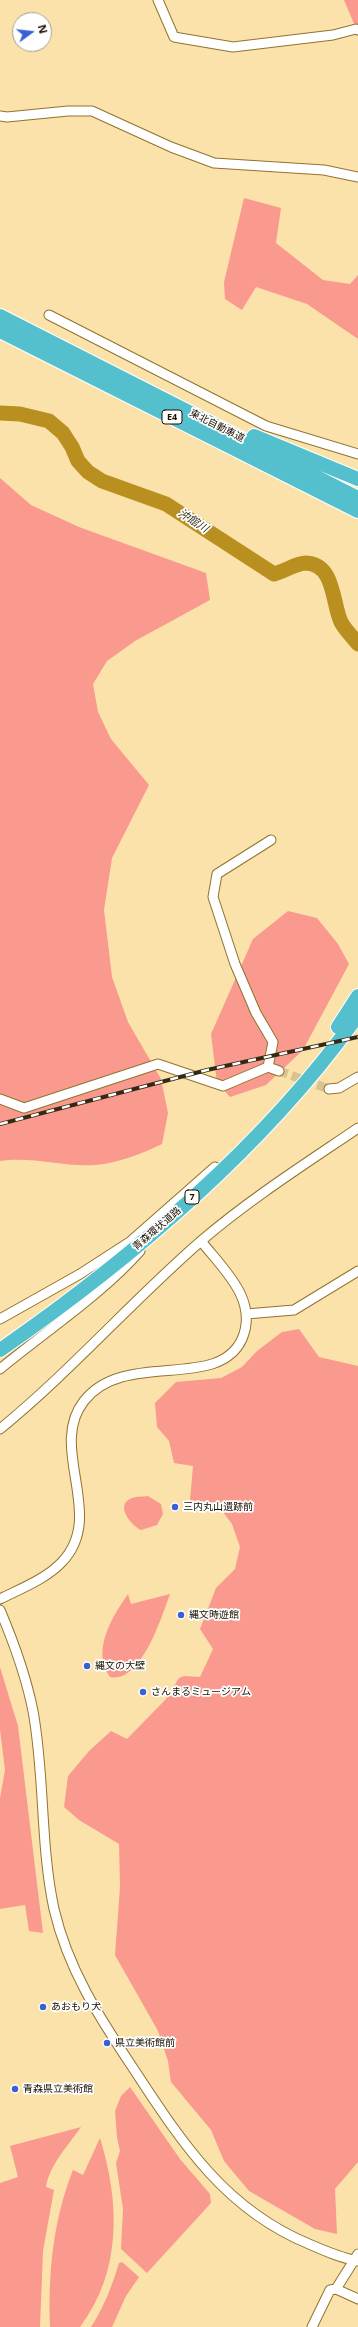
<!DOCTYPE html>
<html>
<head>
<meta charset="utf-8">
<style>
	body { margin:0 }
	#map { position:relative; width:358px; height:2327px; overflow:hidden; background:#fbe2ab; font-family:"Noto Sans",sans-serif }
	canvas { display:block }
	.north { position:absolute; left:12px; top:12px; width:40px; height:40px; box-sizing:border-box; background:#fff; border:1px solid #a3a099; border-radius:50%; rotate:75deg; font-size:11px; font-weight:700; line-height:16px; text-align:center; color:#191100 }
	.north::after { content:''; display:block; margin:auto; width:14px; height:18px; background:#3b60d1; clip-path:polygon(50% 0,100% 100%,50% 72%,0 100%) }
</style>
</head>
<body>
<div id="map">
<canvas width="358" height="2327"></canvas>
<div class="north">N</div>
</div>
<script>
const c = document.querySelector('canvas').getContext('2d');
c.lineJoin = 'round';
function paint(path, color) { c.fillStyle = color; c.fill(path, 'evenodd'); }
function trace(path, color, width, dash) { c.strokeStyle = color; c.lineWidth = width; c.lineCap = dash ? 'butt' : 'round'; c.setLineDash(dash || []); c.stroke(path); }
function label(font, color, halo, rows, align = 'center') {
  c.font = font + ' "Noto Sans","Noto Sans JP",sans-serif'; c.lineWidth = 3.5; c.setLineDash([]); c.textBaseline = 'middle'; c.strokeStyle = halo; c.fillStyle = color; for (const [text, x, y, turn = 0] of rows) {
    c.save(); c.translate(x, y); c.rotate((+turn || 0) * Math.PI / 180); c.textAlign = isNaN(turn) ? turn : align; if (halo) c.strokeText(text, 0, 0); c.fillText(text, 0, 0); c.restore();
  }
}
const green = new Path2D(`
	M344,0H358V26H355Z
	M244,198L281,208L276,243L323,280L350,284L358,275V339L307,304L256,287L242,310L225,299L224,282Z
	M0,478L31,505L79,527L206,573L210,600L135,641L107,661L93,684L98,712L111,739L149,785L112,858L104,910L112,977L128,1022L161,1079L168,1113L162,1144C141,1154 119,1163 95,1165C63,1167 32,1156 0,1161Z
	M288,911L317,918L338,944L349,964L303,1050L266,1085L230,1097L217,1083L211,1034L253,939Z
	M299,1329L319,1357L358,1366V2162L335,2189L337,2234L315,2229L249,2191L224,2161L211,2130L171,2082L168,2061L158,2031L115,1955L120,1887L119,1844L79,1820L64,1807L68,1776L89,1751L111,1731L127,1739L166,1699L179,1678L184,1676L200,1677L213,1649L200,1629L216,1588L235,1569L240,1547L232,1524L216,1503L190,1500L193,1466L174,1463L169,1441L157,1427L155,1403L176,1382L221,1378L242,1367L257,1351L282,1332Z
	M148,1496L161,1504L163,1514L157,1525L141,1530C131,1525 114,1505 132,1498C136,1496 143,1497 148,1496Z
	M128,1594L131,1604L170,1594C162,1616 141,1684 110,1677C91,1651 112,1617 128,1594Z
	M0,1667L18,1726L43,1933L29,1931L25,1905L0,1909V1798L5,1770L0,1730Z
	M130,2087L180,2159L210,2194L211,2203L147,2273L121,2249L123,2209L116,2163L120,2151L117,2138L115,2111L121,2096Z
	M81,2127C68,2146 50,2164 46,2187L54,2190L43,2251L40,2327H0V2183L18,2177L10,2146Z
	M100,2138C120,2203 122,2271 80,2327H50C48,2274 53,2220 73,2170L83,2175Z
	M122,2262L139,2277L126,2296L112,2327H91C104,2307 112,2286 119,2263Z`);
const river = new Path2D(`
	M0,413L20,414L49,421L63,433L72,447L78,461L88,472L102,481L166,504L274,574C285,571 297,563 306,563C335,564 332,603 341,622C345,630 353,637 358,644`);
const minorTunnel = new Path2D(`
	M279,1071L329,1089`);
const minor = new Path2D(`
	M158,0L174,37L233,47L333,35L356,29L358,30
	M0,116L7,117L68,111H92L171,147L214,163L324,170L358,177
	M49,315L266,426L358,454
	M268,1067L279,1071
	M329,1089L339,1088L358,1077
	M0,1099L24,1108L158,1064L223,1086L268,1067L273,1042L256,1013L235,964L213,897L217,874L271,840
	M246,1314L294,1310L358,1271
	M0,1319L80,1274L131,1241L215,1167
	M0,1369C46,1331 101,1295 140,1251
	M0,1429C71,1371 132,1301 201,1241C250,1199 305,1164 358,1128
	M0,1599C20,1589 46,1579 62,1562C107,1515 47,1448 84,1401C124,1349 218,1392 242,1339C259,1300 223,1269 201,1241
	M0,1610C14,1643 26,1676 33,1711C45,1776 40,1844 54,1909C68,1969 99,2017 133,2068C181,2141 224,2209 309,2244C325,2251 341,2258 358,2261
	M336,2289L358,2299
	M312,2327L330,2290L336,2289L358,2254`);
const highway = new Path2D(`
	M0,316L358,498
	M0,331L358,511
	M254,436L358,479
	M338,1027L358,996
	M0,1350C130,1260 266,1145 358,1015`);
const rail = new Path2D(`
	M0,1124L207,1070L358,1037`);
const markers = [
	[175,1507,4,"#3b60d1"],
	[181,1615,4,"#3b60d1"],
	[87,1666,4,"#3b60d1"],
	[143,1692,4,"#3b60d1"],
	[43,2007,4,"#3b60d1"],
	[107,2043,4,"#3b60d1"],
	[15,2089,4,"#3b60d1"]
];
const shields = [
	[172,417,20],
	[192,1197,14]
];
const shieldNames = [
	["E4",172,417],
	["7",192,1197]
];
const streetNames = [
	["東北自動車道",217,426,27],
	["青森環状道路",157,1229,-41]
];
const poiNames = [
	["三内丸山遺跡前",183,1507],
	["縄文時遊館",189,1615],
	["縄文の大壁",95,1666],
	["さんまるミュージアム",151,1692],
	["あおもり犬",51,2007],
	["県立美術館前",115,2043],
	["青森県立美術館",23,2089]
];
const waterNames = [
	["沖館川",193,521,33]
];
paint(green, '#fa998e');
trace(river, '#b99020', 15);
trace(minorTunnel, '#d9c391', 9, [9, 4.5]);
trace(minor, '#90732d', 11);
trace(highway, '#fff', 16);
trace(minor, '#fff', 9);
trace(highway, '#54bfcd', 14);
trace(rail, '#342a14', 4);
trace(rail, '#fff', 2.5, [8]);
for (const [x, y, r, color] of markers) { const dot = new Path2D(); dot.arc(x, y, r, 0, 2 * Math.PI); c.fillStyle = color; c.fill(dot); trace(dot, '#fff', 1.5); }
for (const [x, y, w] of shields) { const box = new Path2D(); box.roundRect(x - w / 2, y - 7, w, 14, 3); c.fillStyle = '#fff'; c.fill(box); trace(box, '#191100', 1); }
label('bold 9px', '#191100', null, shieldNames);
label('10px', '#191100', '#fff', streetNames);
label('10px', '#191100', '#fff', poiNames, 'left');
label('italic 11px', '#3c331c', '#fff', waterNames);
</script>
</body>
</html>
